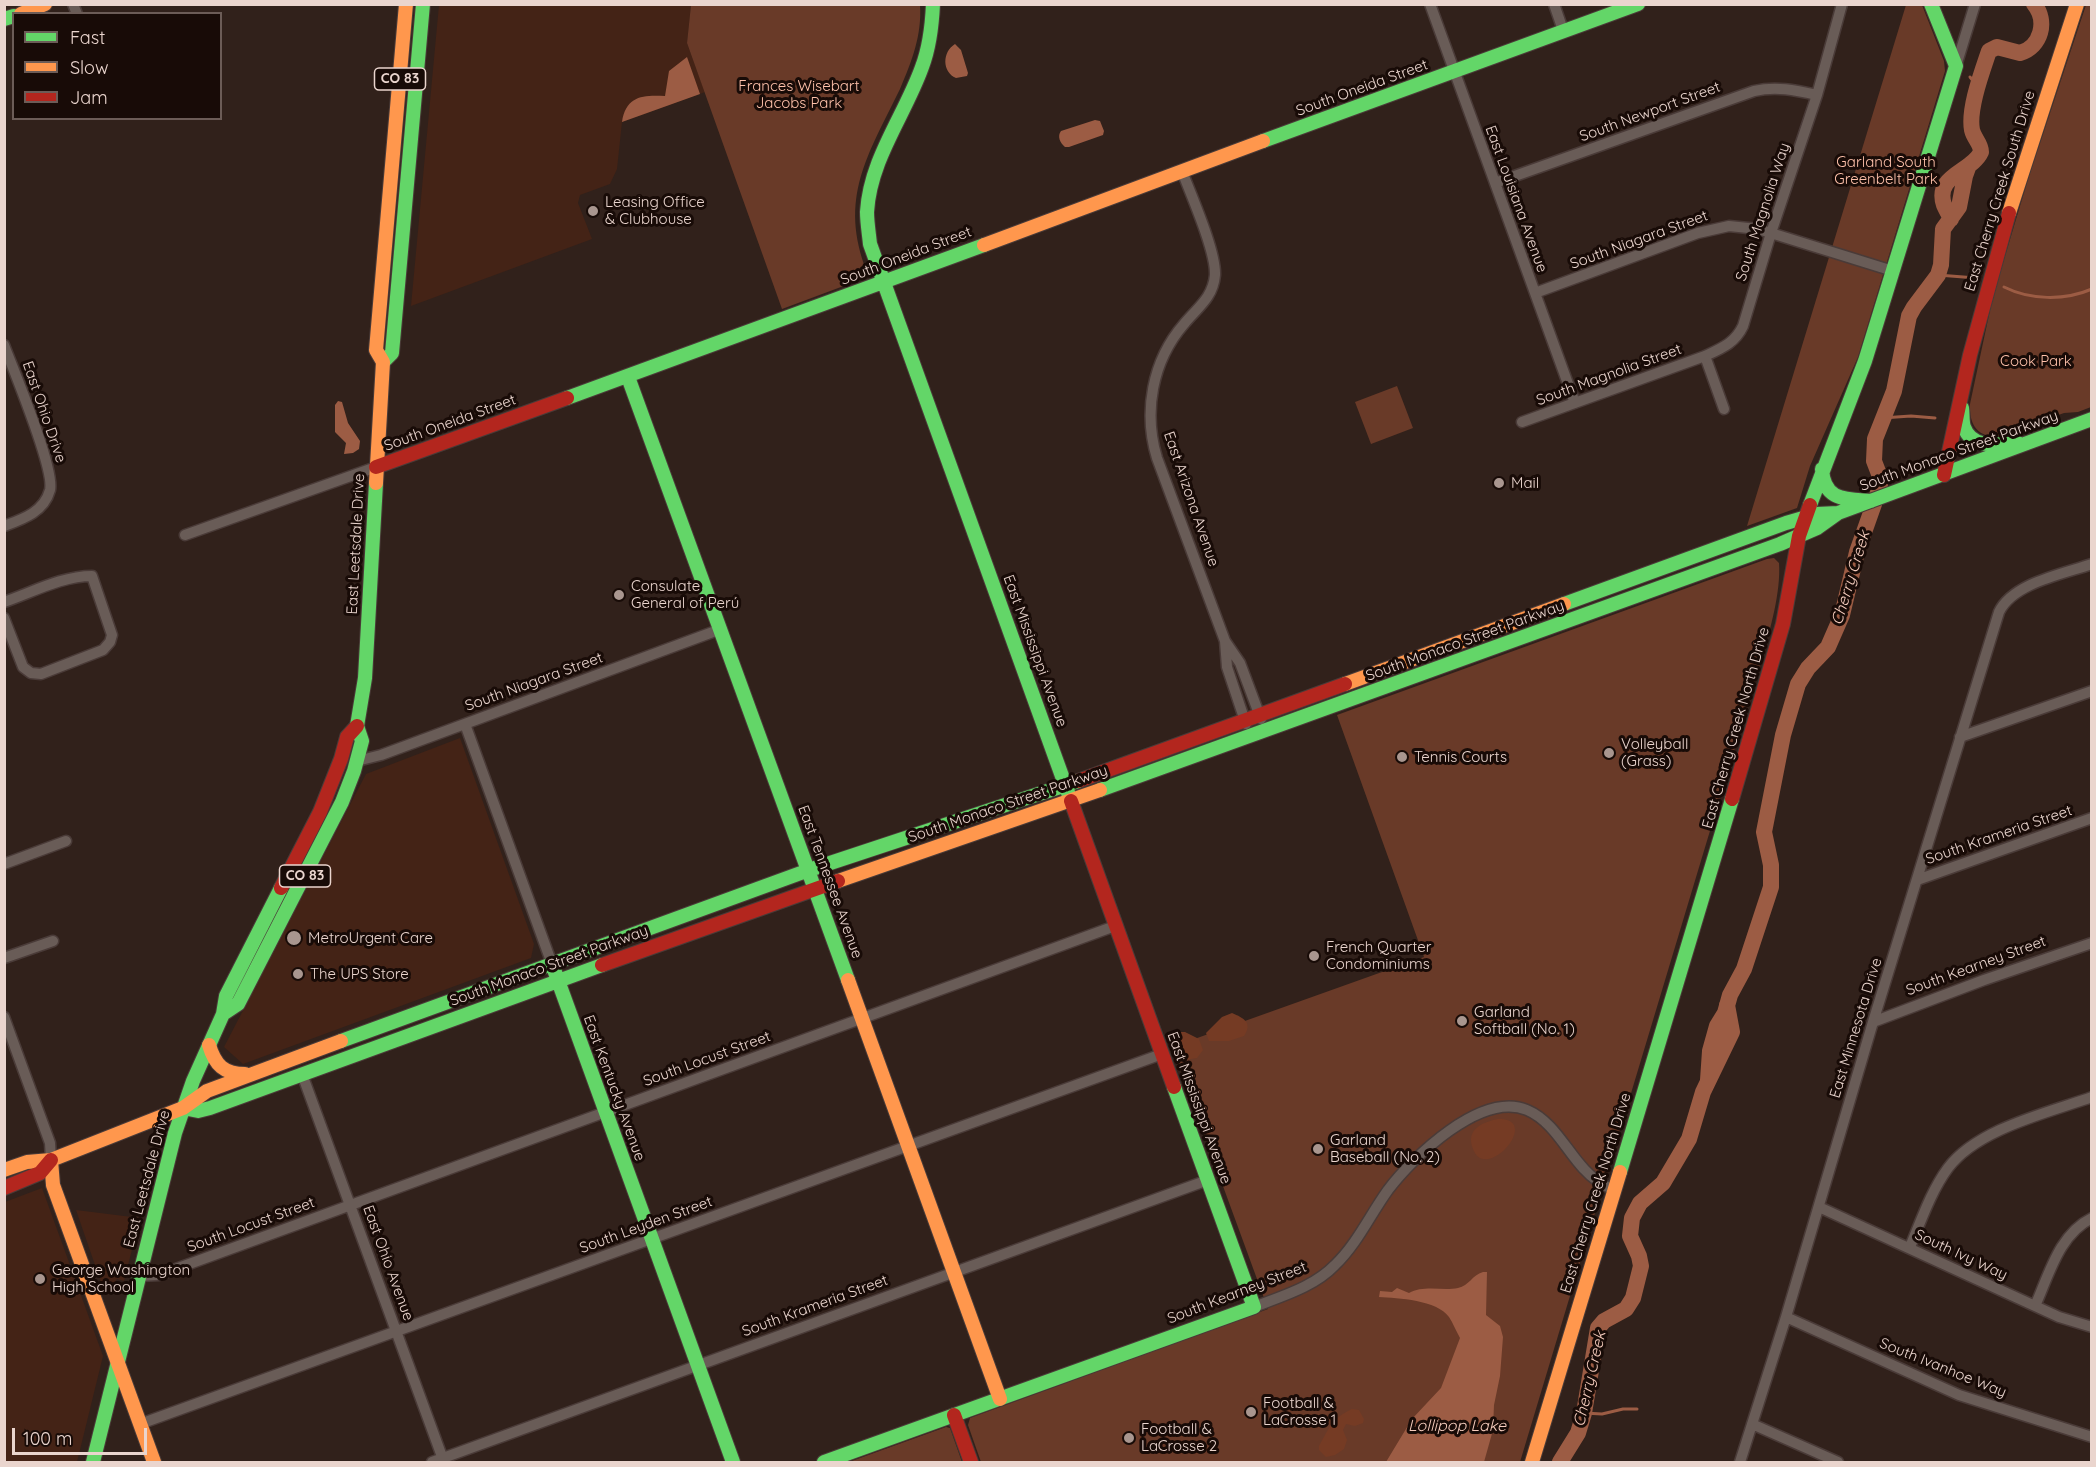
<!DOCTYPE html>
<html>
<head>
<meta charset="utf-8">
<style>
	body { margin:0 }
	#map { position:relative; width:2096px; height:1467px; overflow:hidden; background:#31211b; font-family:Quicksand,sans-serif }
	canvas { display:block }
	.frame { position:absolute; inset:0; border:6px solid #ead5ce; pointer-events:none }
	.legend { position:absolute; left:12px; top:12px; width:210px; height:108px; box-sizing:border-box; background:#180b07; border:2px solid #6c5c57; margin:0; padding:8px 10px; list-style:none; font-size:18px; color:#ead5ce }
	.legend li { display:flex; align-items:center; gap:12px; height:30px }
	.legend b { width:30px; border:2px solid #6c5c57 }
	.scale { position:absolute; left:12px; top:1428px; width:135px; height:27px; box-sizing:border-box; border:3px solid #ead5ce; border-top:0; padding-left:8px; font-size:18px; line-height:21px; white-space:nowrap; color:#ead5ce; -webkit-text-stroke:4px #180b07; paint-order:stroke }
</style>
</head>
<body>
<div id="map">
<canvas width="2096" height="1467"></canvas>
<div class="frame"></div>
<ul class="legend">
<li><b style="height:8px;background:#63d668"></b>Fast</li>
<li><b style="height:8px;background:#ff974d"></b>Slow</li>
<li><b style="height:8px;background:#b3261e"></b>Jam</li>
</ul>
<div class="scale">100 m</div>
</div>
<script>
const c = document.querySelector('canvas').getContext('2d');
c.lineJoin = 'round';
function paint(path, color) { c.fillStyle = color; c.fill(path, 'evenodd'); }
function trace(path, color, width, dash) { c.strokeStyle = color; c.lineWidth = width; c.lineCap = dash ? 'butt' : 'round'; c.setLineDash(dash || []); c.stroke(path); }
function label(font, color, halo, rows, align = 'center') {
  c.font = font + ' Quicksand,sans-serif'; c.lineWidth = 6; c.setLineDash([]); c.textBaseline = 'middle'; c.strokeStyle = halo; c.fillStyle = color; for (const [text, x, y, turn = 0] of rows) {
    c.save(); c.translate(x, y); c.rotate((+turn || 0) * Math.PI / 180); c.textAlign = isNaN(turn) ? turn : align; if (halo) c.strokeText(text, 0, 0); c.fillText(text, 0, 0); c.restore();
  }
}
const built = new Path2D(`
	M439,5H691L687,43L705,92L622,122L617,169L610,184L580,195L578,203L592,239L411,306Z
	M460,738L534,944L531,958L243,1064L224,1047L366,774Z
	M42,1188L103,1356L77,1462H5V1202Z
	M76,1210L140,1218L124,1281L117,1279L112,1286L104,1291Z`);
const green = new Path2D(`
	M691,5H920C922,35 912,61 900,89C868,155 838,198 867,272L865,278L782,309L687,43Z
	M1906,5H1922L1944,61L1945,71L1858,357L1810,466L1797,508L1747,526Z
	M2086,5H2091V407L2078,412L2064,413L1996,437C1976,436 1969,423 1970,404L1993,296L2029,176Z
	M1397,386L1413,428L1371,444L1355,402Z
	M1774,558L1779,563C1781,592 1770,630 1762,658L1520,1462H981L968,1425L970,1418L1268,1309L1172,1047L1424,957L1337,715L1767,559Z
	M946,1427L950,1428L962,1462H849Z`);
const forest = new Path2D(`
	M1232,1013C1244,1018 1253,1023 1244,1036L1229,1041H1209L1206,1033L1222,1017Z
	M1181,1032H1185L1199,1039L1203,1050L1197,1058L1184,1060L1174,1055L1171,1045L1172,1039Z
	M1498,1119C1543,1118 1486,1184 1473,1149C1465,1129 1483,1122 1498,1119Z
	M1352,1409L1359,1410L1364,1419L1363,1423L1355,1426L1346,1424L1343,1430L1347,1440L1344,1449L1335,1455L1326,1457L1319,1450V1446C1330,1427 1331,1419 1352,1409Z`);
const water = new Path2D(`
	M955,44L961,50L968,73L967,76L956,78C942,72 942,52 955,44Z
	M687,57L700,94L622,122C626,95 644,95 665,96L669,71Z
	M1095,120L1100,121L1104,131L1103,135L1069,147H1065C1060,143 1057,136 1061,131Z
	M338,401L342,402L348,423L360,441L359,449L353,453L344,454L346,443L335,432V405Z
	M1483,1272H1487L1486,1315L1500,1326L1503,1337L1500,1376L1494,1405L1493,1430L1484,1462H1386L1412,1419L1441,1388L1460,1338C1456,1331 1453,1323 1449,1317C1437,1300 1398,1298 1379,1297L1380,1291L1392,1292L1397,1288L1409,1293C1423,1285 1443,1291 1458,1288C1469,1286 1472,1275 1483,1272Z`);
const stream = new Path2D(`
	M1970,77L1977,86
	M1938,275L1976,278
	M2004,287C2030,300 2064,301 2092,289
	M1882,418L1911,416L1935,418
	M1584,1413L1602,1414L1623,1409H1637`);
const river = new Path2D(`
	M1951,219C1949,214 1946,210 1944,205C1934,175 1972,172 1981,152C1981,143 1974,139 1972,130C1968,109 1982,72 1989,51L1997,47L2020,53C2041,47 2048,21 2034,4
	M1708,1080L1710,1051L1717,1026L1725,1013L1730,995L1744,969L1771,887V865L1764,832L1783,735L1798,684L1808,668L1828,647L1842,615L1857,552L1880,487L1879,474L1874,461L1875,439L1894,391L1909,316L1914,307L1938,275L1941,265L1943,229L1959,207L1965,176L1969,165
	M1560,1462L1578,1433L1584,1413L1598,1328L1604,1321L1626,1309L1633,1298L1641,1266L1639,1256L1630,1236L1632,1218L1640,1203L1663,1183L1689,1139L1703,1092L1732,1032L1727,1005`);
const street = new Path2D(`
	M73,4L77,14
	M1430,4L1575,403
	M1554,4L1563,30
	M1956,66L1975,4
	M1182,171C1191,195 1216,251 1215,275C1213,298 1197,308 1184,324C1152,361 1143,412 1157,458L1225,641L1227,667L1246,724
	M1495,183L1754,91C1776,86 1795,90 1817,95
	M1535,293L1698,233L1729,226L1758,229L1893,271
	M4,345C14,371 55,469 50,490C44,512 23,519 4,526
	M1705,356L1724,409
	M1522,422L1705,356C1722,348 1735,343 1743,326L1771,233L1817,95L1842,4
	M185,535L376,467
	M4,602C33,592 62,576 92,576L112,635L110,642L103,650L41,674L31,673L23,667L4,618
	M1225,641L1240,663L1261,719
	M465,724L552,964
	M1960,737L2092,691
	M357,759L361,760L381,755L721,629
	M4,864L66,841
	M1917,880L2092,818
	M4,958L53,941
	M4,1017L50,1143L51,1160
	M1873,1022L1984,980L2092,943
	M302,1074L444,1462
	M1819,1207L2059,1317L2092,1327
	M1910,1247C1921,1221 1931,1191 1948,1168C1977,1129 2047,1113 2092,1097
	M139,1276L159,1275L1115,926
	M2035,1306C2049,1275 2059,1234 2092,1218
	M1254,1307C1282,1296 1314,1287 1335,1265C1357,1244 1370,1215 1388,1190C1413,1157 1481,1091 1527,1110C1553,1121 1566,1150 1584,1169C1593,1179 1602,1185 1614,1190
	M1786,1317L1959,1395L2092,1437
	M140,1424L1162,1054
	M1752,1424L1838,1462
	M432,1462L1208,1180
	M1740,1462L1786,1317L1873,1022L1999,612C2013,583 2063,574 2092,564`);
const fast = new Path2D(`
	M933,4C932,26 930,46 922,67C905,115 870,159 867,212C867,222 869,234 870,244L1071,801
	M4,19L14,16
	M1263,141L1638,4
	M383,362L392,353L423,4
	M628,377L848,980
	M567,398L984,245
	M1962,408C1963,414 1962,422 1964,427C1972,450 1999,444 2018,443
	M1822,469C1824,501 1845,499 1871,501
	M1810,505L1865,361L1956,66L1931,4
	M1564,604L1786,523L1817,514L1838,513L2092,419
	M1100,790L1780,544L1817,528L1838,513
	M552,964L733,1462
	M223,1014L238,1004L342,802L354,771L362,741L357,726L365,678L376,483
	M341,1041L809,870L1078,781
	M183,1108L198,1111L210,1108L602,965
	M1620,1172L1732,799
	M93,1462L175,1133L193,1081L223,1014L226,996L281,888
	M824,1462L1254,1307L1174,1087`);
const slow = new Path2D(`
	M21,14L45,4
	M2009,213L2077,4
	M984,245L1263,141
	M376,483L383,362L376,350L406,4
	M1345,684L1564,604
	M838,881L1100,790
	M848,980L1000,1399
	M209,1045C215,1065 224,1074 245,1074
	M51,1160L53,1185L154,1462
	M4,1170L27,1162L51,1160L183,1108L207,1091L341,1041
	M1532,1462L1620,1172`);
const jam = new Path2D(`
	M376,467L567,398
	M1944,475L1970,355L2009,213
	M1078,781L1345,684
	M1732,799L1783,624L1799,536L1810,505
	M1071,801L1174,1087
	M281,888L320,812L341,759L347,737L357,726
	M602,965L838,881
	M4,1188L40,1173L51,1160
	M954,1415L971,1462`);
const markers = [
	[593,211,6,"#a9968f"],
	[1499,483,6,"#a9968f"],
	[619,595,6,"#a9968f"],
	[1609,753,6,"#a9968f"],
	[1402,757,6,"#a9968f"],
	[294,938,8,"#a9968f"],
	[1314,956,6,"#a9968f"],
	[298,974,6,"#a9968f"],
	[1462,1021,6,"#a9968f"],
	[1318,1149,6,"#a9968f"],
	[40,1279,6,"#a9968f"],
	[1251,1412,6,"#a9968f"],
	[1129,1438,6,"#a9968f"]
];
const shields = [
	[400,79,51],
	[305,876,51]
];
const shieldNames = [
	["CO 83",400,79],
	["CO 83",305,876]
];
const parkNames = [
	["Frances Wisebart",799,86],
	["Jacobs Park",799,103],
	["Garland South",1886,162],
	["Greenbelt Park",1886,179],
	["Cook Park",2036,361]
];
const streetNames = [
	["South Oneida Street",1362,88,-20],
	["South Newport Street",1650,112,-20],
	["East Cherry Creek South Drive",2000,191,-73],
	["East Louisiana Avenue",1516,199,70],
	["South Magnolia Way",1763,212,-72],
	["South Niagara Street",1639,240,-20],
	["South Oneida Street",906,256,-21],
	["South Magnolia Street",1609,375,-20],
	["East Ohio Drive",44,412,71],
	["South Oneida Street",450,423,-20],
	["South Monaco Street Parkway",1959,451,-20],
	["East Arizona Avenue",1191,499,71],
	["East Leetsdale Drive",356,544,-87],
	["South Monaco Street Parkway",1465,641,-20],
	["East Mississippi Avenue",1035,651,70],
	["South Niagara Street",534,682,-20],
	["East Cherry Creek North Drive",1736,728,-74],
	["South Monaco Street Parkway",1008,804,-19],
	["South Krameria Street",1999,835,-19],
	["East Tennessee Avenue",830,882,70],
	["South Monaco Street Parkway",549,966,-20],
	["South Kearney Street",1976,966,-20],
	["East Minnesota Drive",1856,1028,-73],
	["South Locust Street",707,1059,-20],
	["East Kentucky Avenue",614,1088,70],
	["East Mississippi Avenue",1199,1108,70],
	["East Leetsdale Drive",147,1179,-75],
	["East Cherry Creek North Drive",1596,1193,-73],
	["South Locust Street",251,1225,-20],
	["South Leyden Street",646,1225,-20],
	["South Ivy Way",1961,1255,25],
	["East Ohio Avenue",388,1263,70],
	["South Kearney Street",1237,1293,-21],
	["South Krameria Street",815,1306,-20],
	["South Ivanhoe Way",1943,1368,22]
];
const poiNames = [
	["Leasing Office",605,202],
	["& Clubhouse",605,219],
	["Mail",1511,483],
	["Consulate",631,586],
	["General of Perú",631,603],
	["Volleyball",1621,744],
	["(Grass)",1621,761],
	["Tennis Courts",1414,757],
	["MetroUrgent Care",308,938],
	["French Quarter",1326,947],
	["Condominiums",1326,964],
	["The UPS Store",310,974],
	["Garland",1474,1012],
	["Softball (No. 1)",1474,1029],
	["Garland",1330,1140],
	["Baseball (No. 2)",1330,1157],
	["George Washington",52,1270],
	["High School",52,1287],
	["Football &",1263,1403],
	["LaCrosse 1",1263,1420],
	["Football &",1141,1429],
	["LaCrosse 2",1141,1446]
];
const waterNames = [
	["Cherry Creek",1851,578,-73],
	["Cherry Creek",1590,1379,-77],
	["Lollipop Lake",1457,1426]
];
paint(built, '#442316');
paint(green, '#693a28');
paint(forest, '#753b24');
paint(water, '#9c5c44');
trace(stream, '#9c5c44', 3);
trace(river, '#9c5c44', 16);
trace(street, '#4a3b38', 13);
trace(fast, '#4a3b38', 16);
trace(slow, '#4a3b38', 16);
trace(jam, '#4a3b38', 16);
trace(street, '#695c57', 10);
trace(fast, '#63d668', 14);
trace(slow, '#ff974d', 14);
trace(jam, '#b3261e', 14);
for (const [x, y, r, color] of markers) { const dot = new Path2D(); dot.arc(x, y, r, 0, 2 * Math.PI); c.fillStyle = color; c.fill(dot); trace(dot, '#180b07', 2); }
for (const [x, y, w] of shields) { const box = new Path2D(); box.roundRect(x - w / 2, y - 11, w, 22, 4.5); c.fillStyle = '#180b07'; c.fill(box); trace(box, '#ead5ce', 1.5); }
label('bold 14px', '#ead5ce', null, shieldNames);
label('15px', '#ffc2ab', '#180b07', parkNames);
label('15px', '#ead5ce', '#180b07', streetNames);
label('15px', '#ead5ce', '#180b07', poiNames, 'left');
label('italic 16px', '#f6cdbe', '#180b07', waterNames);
</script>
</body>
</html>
